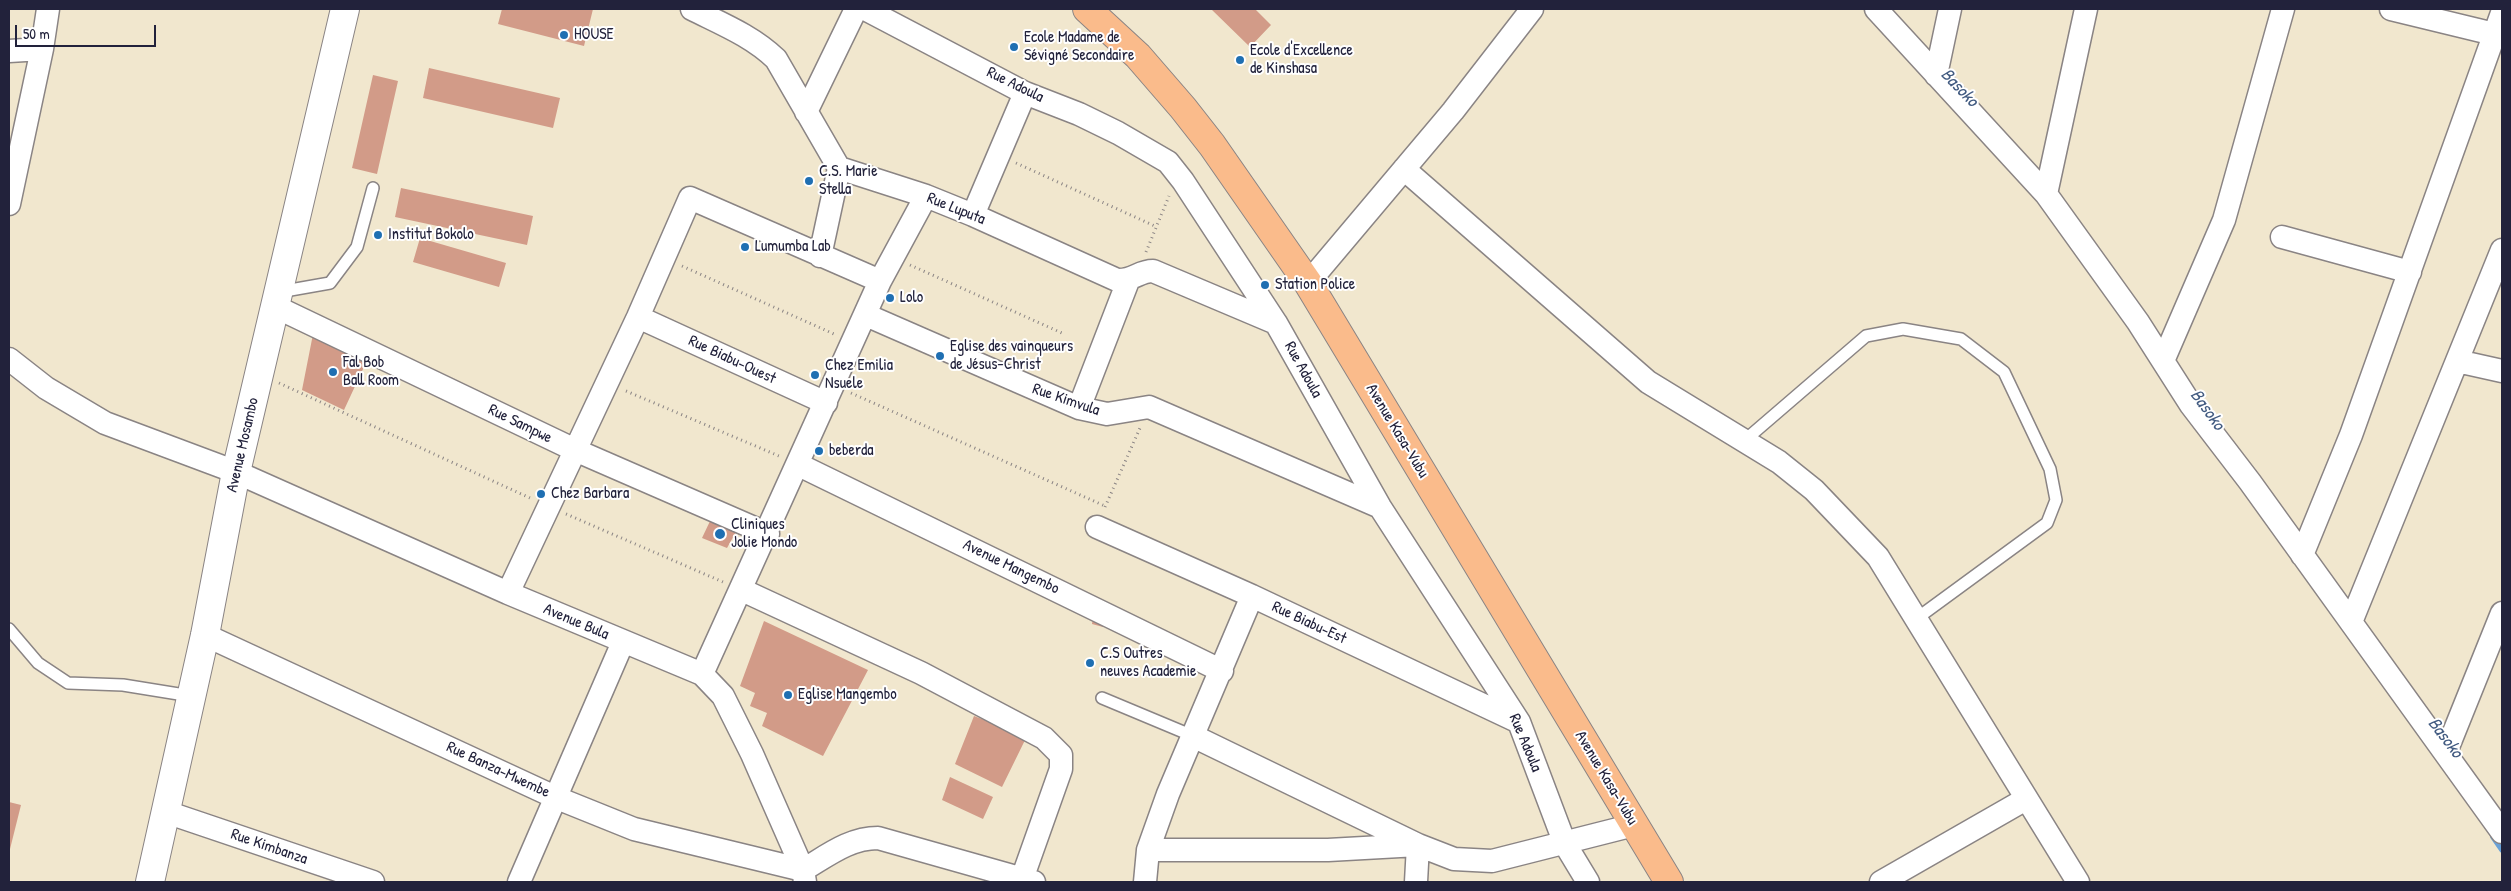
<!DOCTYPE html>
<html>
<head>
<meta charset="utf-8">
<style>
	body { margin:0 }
	#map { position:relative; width:2511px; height:891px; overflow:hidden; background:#f1e7ce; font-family:"Patrick Hand",sans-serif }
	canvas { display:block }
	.frame { position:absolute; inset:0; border:10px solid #22223b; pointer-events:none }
	.scale { position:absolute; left:15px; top:25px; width:141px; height:22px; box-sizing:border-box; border:2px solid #22223b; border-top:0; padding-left:6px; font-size:15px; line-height:18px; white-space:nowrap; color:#22223b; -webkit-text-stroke:4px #fff; paint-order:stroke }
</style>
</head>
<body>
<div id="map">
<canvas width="2511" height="891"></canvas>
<div class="frame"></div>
<div class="scale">50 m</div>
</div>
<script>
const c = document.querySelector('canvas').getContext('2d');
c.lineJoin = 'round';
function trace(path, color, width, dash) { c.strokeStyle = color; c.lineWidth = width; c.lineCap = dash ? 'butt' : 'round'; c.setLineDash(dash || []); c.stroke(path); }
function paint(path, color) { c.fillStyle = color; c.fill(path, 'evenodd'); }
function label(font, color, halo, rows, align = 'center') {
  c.font = font + ' "Patrick Hand",sans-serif'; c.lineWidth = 4; c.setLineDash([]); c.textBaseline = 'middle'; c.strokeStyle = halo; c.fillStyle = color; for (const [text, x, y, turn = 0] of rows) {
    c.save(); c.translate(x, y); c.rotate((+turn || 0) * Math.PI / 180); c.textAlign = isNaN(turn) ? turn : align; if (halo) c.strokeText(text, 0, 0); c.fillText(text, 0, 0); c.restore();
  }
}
const stream = new Path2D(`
	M2493,837L2502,850`);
const building = new Path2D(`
	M502,9H593L584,46L498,24Z
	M1211,9H1255L1271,25L1250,47Z
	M429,68L560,98L553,128L423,98Z
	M373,75L398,81L377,174L352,168Z
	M401,188L533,216L527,245L395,217Z
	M420,238L506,263L499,287L413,262Z
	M314,329L370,354L344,410L302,390Z
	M711,519L737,530L727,548L702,538Z
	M1093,617L1105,620L1103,627L1092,624Z
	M764,621L868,670L823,756L762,726L767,713L750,706L755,693L740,686Z
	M974,716L1027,736L1002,787L955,764Z
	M950,777L993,797L983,819L942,800Z
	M9,802L21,805L9,853Z`);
const path = new Path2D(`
	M1016,163L1157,227
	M1146,252L1169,196
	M910,265L1062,333
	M682,266L834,334
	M279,383L530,498
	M626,391L779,456
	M851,393L1105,506
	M1105,507L1140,428
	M566,514L723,582`);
const service = new Path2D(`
	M279,292L330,283L357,247L373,188
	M1744,441L1866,336L1903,329L1961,339L2004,372L2050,469L2056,500L2047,523L1916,619
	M9,629L38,663L68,683L123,685L191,696
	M1102,698L1193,736`);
const minor = new Path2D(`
	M692,9C722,24 752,36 776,59L839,168L926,196L973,215L1117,280C1134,281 1138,271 1153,271L1276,323
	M865,9L1025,93L1079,114L1118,133L1168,162L1183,181L1276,323L1380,507L1519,722L1565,844L1588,882
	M1876,9L2046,194L2138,322L2191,405L2250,482L2502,832
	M2391,9L2494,34
	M9,51L42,49
	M1936,75L1950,9
	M806,112L856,9
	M1404,169L1648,382L1779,462L1814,490L1878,557L2078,882
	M2046,194L2086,9
	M9,204L42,49L48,9
	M973,215L1025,93
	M2282,237L2410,272
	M820,256L839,168
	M1308,283L1453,111L1532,9
	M276,307L575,450L768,534
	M866,315L1079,408L1107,414L1149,407L1380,507
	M638,317L826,403
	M9,359L46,388L105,423L236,472L508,593L702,674L723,696L752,754L803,870L805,882
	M2163,361L2224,220L2283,9
	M2457,361L2502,371
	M1079,408L1128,281
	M799,465L1222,671
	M1097,527L1252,596L1519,722
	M2302,555L2351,435L2502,13
	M742,590L921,673L1044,738L1061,755V769L1022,879
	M508,593L638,317L690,198L880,281
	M2351,622L2502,250
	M205,635L557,798L634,829L803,870C827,856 849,838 878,838L1034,882
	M702,674L880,281L926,196
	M1193,736L1418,845L1416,882
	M2446,752L2502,613
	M166,812L373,882
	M1148,850H1328L1418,845L1454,859L1492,861L1634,825
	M519,882L623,642
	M1145,882L1148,850L1168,794L1252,596
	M1881,882L2026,799`);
const tertiary = new Path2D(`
	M150,882L205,635L236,472L345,9`);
const primary = new Path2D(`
	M1087,9L1138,56L1183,108L1212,145L1308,283L1669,882`);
const markers = [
	[564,35,5,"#1f6fb2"],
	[1014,47,5,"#1f6fb2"],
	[1240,60,5,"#1f6fb2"],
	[809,181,5,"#1f6fb2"],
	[378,235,5,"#1f6fb2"],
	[745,247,5,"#1f6fb2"],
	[1265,285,5,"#1f6fb2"],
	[890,298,5,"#1f6fb2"],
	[940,356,5,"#1f6fb2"],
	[333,372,5,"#1f6fb2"],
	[815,375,5,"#1f6fb2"],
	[819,451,5,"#1f6fb2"],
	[541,494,5,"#1f6fb2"],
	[720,534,6,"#1f6fb2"],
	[1090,663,5,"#1f6fb2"],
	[788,695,5,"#1f6fb2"]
];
const poiNames = [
	["HOUSE",574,35],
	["Ecole Madame de",1024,38],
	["Sévigné Secondaire",1024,56],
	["Ecole d'Excellence",1250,51],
	["de Kinshasa",1250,69],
	["C.S. Marie",819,172],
	["Stella",819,190],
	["Institut Bokolo",388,235],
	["Lumumba Lab",755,247],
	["Station Police",1275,285],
	["Lolo",900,298],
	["Eglise des vainqueurs",950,347],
	["de Jésus-Christ",950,365],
	["Fal Bob",343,363],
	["Ball Room",343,381],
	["Chez Emilia",825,366],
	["Nsuele",825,384],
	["beberda",829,451],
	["Chez Barbara",551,494],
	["Cliniques",731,525],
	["Jolie Mondo",731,543],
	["C.S Outres",1100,654],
	["neuves Academie",1100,672],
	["Eglise Mangembo",798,695]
];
const streetNames = [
	["Rue Adoula",1015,85,26],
	["Rue Luputa",956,209,22],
	["Rue Biabu-Ouest",732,360,25],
	["Rue Adoula",1303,370,61],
	["Rue Kimvula",1066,400,19],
	["Rue Sampwe",520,424,26],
	["Avenue Kasa-Vubu",1397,431,59],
	["Avenue Mosambo",243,445,-77],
	["Avenue Mangembo",1011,567,26],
	["Avenue Bula",576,622,23],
	["Rue Biabu-Est",1309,623,25],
	["Rue Adoula",1525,743,67],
	["Rue Banza-Mwembe",498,770,25],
	["Avenue Kasa-Vubu",1606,778,59],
	["Rue Kimbanza",269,847,19]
];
const waterNames = [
	["Basoko",1959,88,46],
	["Basoko",2207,410,54],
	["Basoko",2445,738,53]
];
trace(stream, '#69a1d7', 5.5);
paint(building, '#d29b88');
trace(service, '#8a8484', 14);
trace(minor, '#8a8484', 25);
trace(tertiary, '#8a8484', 30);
trace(primary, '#8a8484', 30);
trace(path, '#8a8484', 3, [1, 4]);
trace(service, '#fff', 11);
trace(minor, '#fff', 22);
trace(tertiary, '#fff', 28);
trace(primary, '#fabb8b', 28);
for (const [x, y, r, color] of markers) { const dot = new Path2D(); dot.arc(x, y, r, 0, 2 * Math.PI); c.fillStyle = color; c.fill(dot); trace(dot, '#fff', 2); }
label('16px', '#22223b', '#fff', poiNames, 'left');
label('16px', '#22223b', '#fff', streetNames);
label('italic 18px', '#425b81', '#fff', waterNames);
</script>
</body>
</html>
